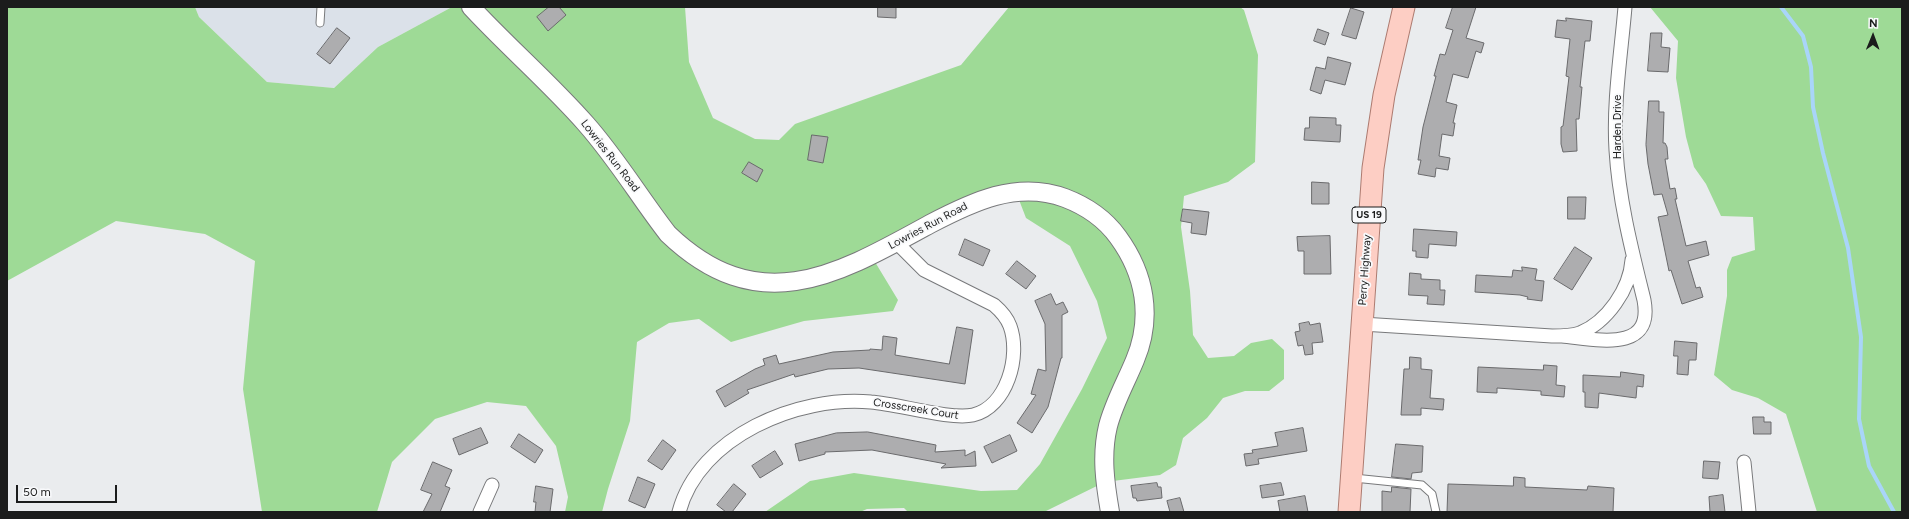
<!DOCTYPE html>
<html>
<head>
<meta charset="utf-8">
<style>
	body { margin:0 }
	#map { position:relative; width:1909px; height:519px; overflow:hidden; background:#eaecee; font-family:Figtree,sans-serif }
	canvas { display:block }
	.frame { position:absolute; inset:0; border:8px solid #1b1c1c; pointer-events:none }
	.north { position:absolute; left:1853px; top:16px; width:40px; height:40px; -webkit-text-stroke:3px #f8f9fb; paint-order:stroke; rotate:1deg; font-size:11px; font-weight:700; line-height:16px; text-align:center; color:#1b1c1c }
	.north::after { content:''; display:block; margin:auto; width:14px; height:18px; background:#1b1c1c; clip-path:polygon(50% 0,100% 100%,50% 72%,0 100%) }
	.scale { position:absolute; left:16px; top:485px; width:101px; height:18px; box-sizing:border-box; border:2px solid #1b1c1c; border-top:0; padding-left:5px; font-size:12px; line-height:14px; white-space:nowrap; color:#1b1c1c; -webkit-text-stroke:3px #f8f9fb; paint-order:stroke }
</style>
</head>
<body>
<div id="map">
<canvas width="1909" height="519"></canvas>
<div class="frame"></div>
<div class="north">N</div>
<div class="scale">50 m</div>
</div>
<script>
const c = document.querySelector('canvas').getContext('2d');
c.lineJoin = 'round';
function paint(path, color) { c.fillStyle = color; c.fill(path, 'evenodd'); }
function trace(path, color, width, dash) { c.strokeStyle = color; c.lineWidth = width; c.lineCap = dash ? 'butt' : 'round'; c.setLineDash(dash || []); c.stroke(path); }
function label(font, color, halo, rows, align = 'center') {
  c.font = font + ' Figtree,sans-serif'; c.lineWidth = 3.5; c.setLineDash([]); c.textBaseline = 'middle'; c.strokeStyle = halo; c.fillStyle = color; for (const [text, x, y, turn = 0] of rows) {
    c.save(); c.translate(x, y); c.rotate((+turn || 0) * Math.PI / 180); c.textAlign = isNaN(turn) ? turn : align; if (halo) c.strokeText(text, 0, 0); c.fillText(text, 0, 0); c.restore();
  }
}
const built = new Path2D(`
	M195,7H452L378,47L334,88L267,82L199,17Z`);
const green = new Path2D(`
	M7,7H195L199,17L267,82L334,88L378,47L452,7H685L689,62L713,118L755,139L779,140L795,124L961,65L1009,7H1240L1244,10L1258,55L1255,162L1228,182L1184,196L1181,227L1190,291L1193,335L1208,358L1234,356L1251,343L1272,339L1284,350V379L1269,391H1245L1223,398L1207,418L1183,438L1176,465L1160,475L1105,482L1044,512H908L904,508L867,509L860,512H765L810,481L854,473L981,491L1017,490L1040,464L1082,389L1107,338L1097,301L1070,246L1026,218L1016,192L872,257L898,300L893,311L804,321L731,342L699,319L669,323L637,342L630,421L608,489L602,512H565L568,497L556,446L526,406L487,402L435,419L392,462L377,512H262L243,389L255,261L205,234L116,221L7,281Z
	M1650,7H1902V512H1817L1786,414L1758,398L1732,390L1714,375L1727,296V270L1732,257L1755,250L1753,217L1721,216L1706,184L1694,167L1686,137L1676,78L1678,41Z`);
const stream = new Path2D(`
	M1781,7L1803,36L1811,67L1813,107L1823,153L1848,248L1861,337L1859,419L1869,466L1894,512`);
const building = new Path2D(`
	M549,7H559L566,15L548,31L537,17Z
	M878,7H896V18L878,17Z
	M1453,7H1476L1466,38L1484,43L1481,53L1476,51L1468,78L1453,74L1446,102L1457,105L1453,123H1455L1453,136L1442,134L1439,156L1450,158L1448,170L1436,168L1435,177L1418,174L1421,160H1418L1423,127L1436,76H1434L1440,54L1445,55L1453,30L1446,28Z
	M1351,8L1364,12L1356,39L1342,35Z
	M1566,18L1592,21L1590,41H1585L1580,87H1582L1579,119H1576L1577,151L1563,152L1561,144V127L1563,126L1569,77L1566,76L1570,39L1555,37L1557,20L1566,21Z
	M337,28L350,38L330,64L317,54Z
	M1318,29L1329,33L1325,45L1314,41Z
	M1651,33H1662L1661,47L1670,48L1668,72L1648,71Z
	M1328,57L1351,63L1345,85L1325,80L1321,94L1310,90L1316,67L1325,69Z
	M1649,101H1659V112H1664L1663,143H1665L1667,147L1668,159H1665L1670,189L1675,188L1677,199H1675L1686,246L1706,241L1709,255L1688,261L1696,288L1700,287L1703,297L1682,304L1671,270L1669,271L1658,217L1668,215L1662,194L1654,195L1648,164L1646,145Z
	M1310,117L1336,118V125H1341L1340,142L1304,140L1305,128H1309Z
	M812,135L828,137L823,163L808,160Z
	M749,162L763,170L757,182L742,173Z
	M1312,182L1329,183V204H1312Z
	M1568,197H1586L1585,219H1568Z
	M1183,209L1209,212L1206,235L1191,233L1192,223L1181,221Z
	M1414,229L1457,232L1456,246L1429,244L1428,258L1416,257V251H1413Z
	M1330,236L1331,274H1304V251H1298L1297,237Z
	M965,239L990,250L983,266L959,255Z
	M1575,247L1592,258L1572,290L1554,279Z
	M1017,261L1036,276L1026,289L1006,274Z
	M1522,267L1537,269L1535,280L1544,281L1542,301L1527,299L1528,297L1520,295L1475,292L1476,275L1512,277L1513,270L1522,271Z
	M1410,273L1421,274V279L1440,280V290H1445L1444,305L1427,304L1428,296L1409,295Z
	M1051,294L1056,305L1063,302L1068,312L1062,315V358H1061L1048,407L1032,433L1017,423L1036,395L1031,394L1038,369L1046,371L1045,324L1035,301Z
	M1309,322L1310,325L1320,323L1323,342L1312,343L1313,354L1305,355L1303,345L1298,346L1295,332L1300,331L1299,324Z
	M957,327L973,330L965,384L859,368L828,369L795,377L794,374L747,390L749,393L725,407L716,391L755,369L765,365L763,359L776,355L779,364L833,352L870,350V349L882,350L883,336L897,338L895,355L949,364Z
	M1675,341L1697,343L1696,360H1689L1688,375L1677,374L1678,356H1674Z
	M1410,357L1421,358V369L1432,370L1430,398L1444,399L1443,410L1421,408V415H1401L1404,369H1409Z
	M1544,365L1557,366L1556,385L1565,386L1564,397L1541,395V391L1497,388V393L1477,392L1478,367L1543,370Z
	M1621,372L1644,375L1643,387L1637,386L1636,398L1599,393L1598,408L1585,407V392H1583V375L1620,377Z
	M1753,417H1764V422H1771V434H1754Z
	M481,428L488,443L459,455L453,439Z
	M1303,428L1307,451L1258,459L1259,464L1246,466L1244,454L1253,453L1252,450L1278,446L1275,433Z
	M868,432L936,445L935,452L965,450V456L975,451L976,466L941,468L946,464L872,450L825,452V454L799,461L795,444L836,433Z
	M519,434L543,450L535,463L511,447Z
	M1010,435L1017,451L992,463L984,447Z
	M663,440L676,450L662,470L648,461Z
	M1396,444L1423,446L1422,472L1412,473L1411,479L1392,477Z
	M775,451L783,464L760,478L752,466Z
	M1704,461L1720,462L1718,479L1703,478Z
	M433,462L452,470L445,486L450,488L440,512H423L432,494L421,490Z
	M638,477L655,484L645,508L629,501Z
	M1514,477L1525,478V487L1587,490L1588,486L1614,488L1613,512H1447L1448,484L1513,486Z
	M1157,483L1158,487H1161L1162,498L1137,501L1136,498H1133L1131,486Z
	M1281,483L1284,495L1262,498L1260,486Z
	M734,484L746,494L732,512H726L717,505Z
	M536,486L553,489L550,512H535L536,502H534Z
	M1392,487L1411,489L1410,512H1382V491L1391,492Z
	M1723,495L1725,512H1710L1709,497Z
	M1305,496L1308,512H1280L1278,501Z
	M1180,498L1184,512H1170L1167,501Z`);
const lane = new Path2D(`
	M320,23L321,7
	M1354,478L1422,485L1432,494L1436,512`);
const street = new Path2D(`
	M1362,324L1552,336C1561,336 1571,336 1580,333C1607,322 1630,289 1632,260
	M1562,336C1595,339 1654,354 1644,300C1632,251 1619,201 1616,150C1613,103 1621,54 1625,7
	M1744,462L1749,512
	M480,512L492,485
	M679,512C699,436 799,395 871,402C898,404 950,420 973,415C1007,407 1021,356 1010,326C1007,318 1001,311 994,305L924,270L897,243`);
const secondary = new Path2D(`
	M471,7C508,47 550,83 586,124C617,159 640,198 668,234C759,321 837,275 930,224C972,202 1017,180 1065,198C1086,206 1105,219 1118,237C1145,274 1153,317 1135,360C1126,382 1114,403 1108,426C1101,455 1105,483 1110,512`);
const primary = new Path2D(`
	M1349,512L1373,168L1384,95L1404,7`);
const shields = [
	[1369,215,34]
];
const shieldNames = [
	["US 19",1369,215]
];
const streetNames = [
	["Harden Drive",1618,127,-90],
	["Lowries Run Road",610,156,52],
	["Lowries Run Road",928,226,-28],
	["Perry Highway",1365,270,-86],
	["Crosscreek Court",916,409,9]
];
paint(built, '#dbe1e9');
paint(green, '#9eda96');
trace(stream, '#a9d5f9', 4);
paint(building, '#adadaf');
trace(building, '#6a6a6c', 1);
trace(lane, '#78797b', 9);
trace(street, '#78797b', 15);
trace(secondary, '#78797b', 20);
trace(primary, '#ad7b70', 23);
trace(lane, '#fff', 7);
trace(street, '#fff', 13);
trace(secondary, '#fff', 18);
trace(primary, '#fdcec4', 21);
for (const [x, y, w] of shields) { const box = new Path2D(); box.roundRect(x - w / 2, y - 8, w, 16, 3); c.fillStyle = '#f8f9fb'; c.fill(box); trace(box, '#1b1c1c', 1); }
label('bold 10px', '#1b1c1c', null, shieldNames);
label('11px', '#1b1c1c', '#f8f9fb', streetNames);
</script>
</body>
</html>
